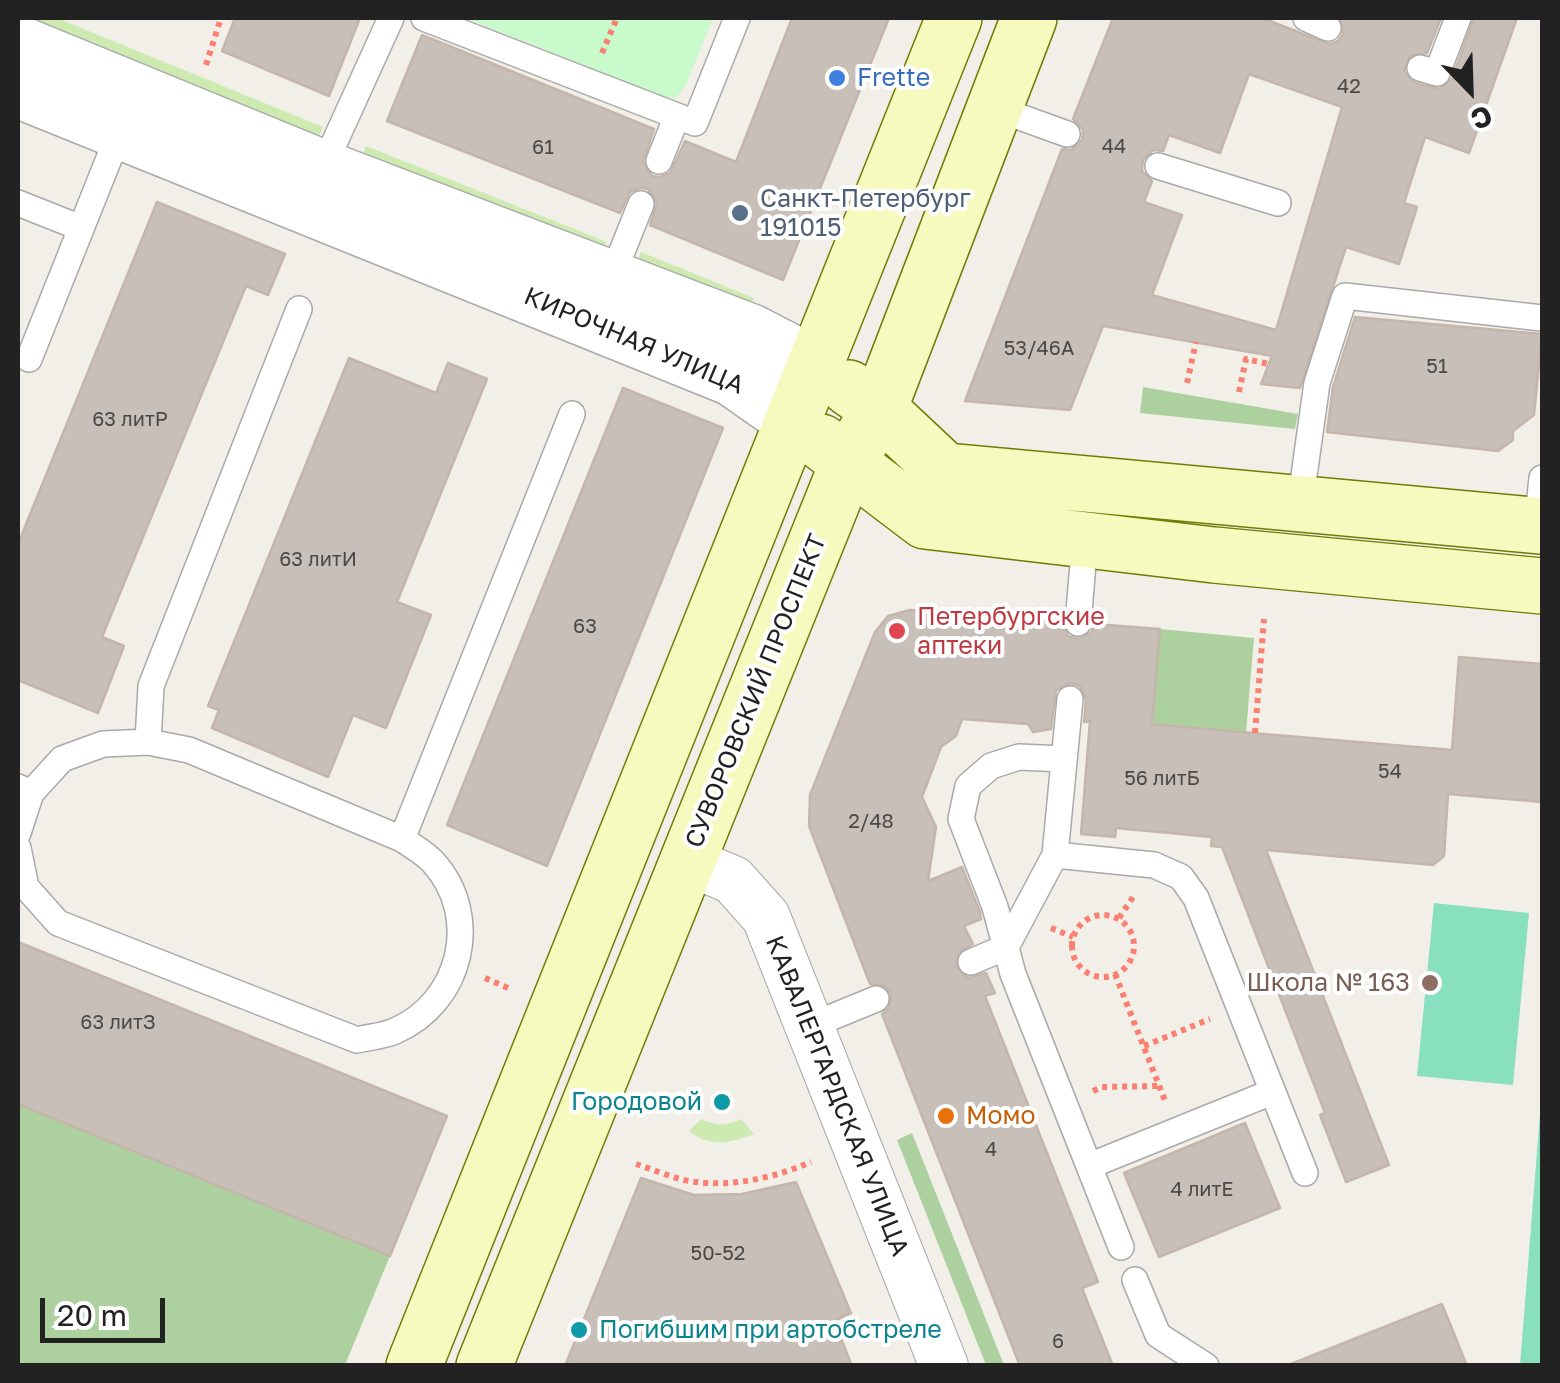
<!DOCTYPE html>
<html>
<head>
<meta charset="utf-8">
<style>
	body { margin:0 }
	#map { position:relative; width:1560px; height:1383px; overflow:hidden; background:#f2efe9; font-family:"Golos Text",sans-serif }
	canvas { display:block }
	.frame { position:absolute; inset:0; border:20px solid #222; pointer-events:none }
	.north { position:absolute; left:1420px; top:40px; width:100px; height:100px; -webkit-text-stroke:8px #fff; paint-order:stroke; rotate:157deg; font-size:28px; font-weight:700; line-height:40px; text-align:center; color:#222 }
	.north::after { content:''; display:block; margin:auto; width:35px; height:45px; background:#222; clip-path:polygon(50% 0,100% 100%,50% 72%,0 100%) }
	.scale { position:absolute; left:40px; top:1298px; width:125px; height:45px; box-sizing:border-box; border:5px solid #222; border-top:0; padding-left:12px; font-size:30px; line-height:35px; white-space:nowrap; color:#222; -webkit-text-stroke:8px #fff; paint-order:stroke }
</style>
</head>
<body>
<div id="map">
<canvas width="1560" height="1383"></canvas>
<div class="frame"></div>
<div class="north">С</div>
<div class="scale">20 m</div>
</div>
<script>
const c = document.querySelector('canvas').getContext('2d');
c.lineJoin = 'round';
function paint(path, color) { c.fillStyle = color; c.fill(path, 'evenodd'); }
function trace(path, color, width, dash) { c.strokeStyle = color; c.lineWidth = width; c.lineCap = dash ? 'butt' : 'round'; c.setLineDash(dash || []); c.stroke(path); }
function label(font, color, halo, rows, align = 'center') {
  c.font = font + ' "Golos Text",sans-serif'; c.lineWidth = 8; c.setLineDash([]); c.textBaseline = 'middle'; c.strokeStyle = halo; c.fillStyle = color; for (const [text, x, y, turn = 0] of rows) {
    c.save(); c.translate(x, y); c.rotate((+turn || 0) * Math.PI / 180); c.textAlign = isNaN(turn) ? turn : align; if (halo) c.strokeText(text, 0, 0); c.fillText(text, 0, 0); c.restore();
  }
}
const grass = new Path2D(`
	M23,18H57L323,127L316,143Z
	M366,146L607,242L601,257L360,161Z
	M641,252L754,298L747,316L634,270Z
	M701,1119C716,1126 726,1126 741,1119L754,1134C729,1143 711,1148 689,1131Z`);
const forest = new Path2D(`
	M1143,387L1298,414L1295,429L1140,413Z
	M1160,629L1254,638L1246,732L1152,725Z
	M18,1104L390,1256L345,1365H18Z
	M912,1133L1004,1365H986L897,1140Z`);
const park = new Path2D(`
	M465,18H713L686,85L676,98L661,96Z`);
const pitch = new Path2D(`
	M1434,903L1529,913L1513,1085L1417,1076Z
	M1542,1089V1365H1520Z`);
const building = new Path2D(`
	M235,18H360L329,96L222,51Z
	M792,18H889L783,280L650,225L657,203L648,189L640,188L630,192L620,213L387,121L422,35L654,129L643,162L652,176L660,177L670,173L685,141L736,162Z
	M1113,18H1262L1329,44L1338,41L1343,34L1340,18H1441L1427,53L1410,56L1404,71L1415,83L1439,89L1452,79L1474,18H1517L1469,153L1425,137L1404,203L1417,207L1399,264L1346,247L1300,388L1261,384L1272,356L1103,326L1070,410L965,401L1062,149L1071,150L1082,140L1083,130L1073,119ZM1249,74L1342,107L1276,330L1152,295L1182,215L1144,202L1152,181L1142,171L1143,160L1153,150L1163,151L1169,135L1220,153Z
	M157,202L285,254L268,295L246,286L102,637L124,646L98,713L18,680V544Z
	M1355,317L1542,334L1534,415L1513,431V440L1498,451L1327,432L1333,387Z
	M349,358L436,393L448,363L487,379L397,602L431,615L386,728L353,715L328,777L212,728L219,710L208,706Z
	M623,388L723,428L547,866L447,825Z
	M910,610L1062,621L1068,636L1078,639L1091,633L1094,624L1160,629L1152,724L1240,732L1452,750L1459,657L1542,664V802L1448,794L1444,856L1433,865L1266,850L1389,1165L1346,1182L1320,1115L1325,1113L1222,847L1211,846L1212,837L1116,828L1115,837L1081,834L1090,721L1084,722L1086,700L1080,686L1071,683L1056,690L1051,729L1033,732L1028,724L962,719L956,736L941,747L922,797L936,827L928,881L962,867L980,912L981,919L964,926L973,944L958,953L956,967L968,978L986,973L995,993L985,996L1098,1282L1082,1288L1113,1366H1020L882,1014L889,1008L891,994L885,986L870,984L809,826L810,795L875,632L888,616Z
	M18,942L447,1116L390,1256L18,1104Z
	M1245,1123L1280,1208L1159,1257L1124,1173Z
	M641,1178L694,1195L742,1194L796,1182L851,1313L834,1321L852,1366H565Z
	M1442,1304L1467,1366H1291V1364Z`);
const path = new Path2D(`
	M602,53L617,18
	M206,65L221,18
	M1187,383L1196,342
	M1239,392L1246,359L1269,364
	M1255,733L1264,619
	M1072 946a31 31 0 1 1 62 0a31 31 0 1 1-62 0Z
	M1119,918L1135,894
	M1051,928L1073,937
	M1115,974L1166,1103
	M485,978L508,988
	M1144,1046L1210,1019
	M1093,1091L1102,1087L1159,1086
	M636,1164C655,1170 676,1180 696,1182C734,1187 776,1177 811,1162`);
const service = new Path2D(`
	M424,18L695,123L737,18
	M1306,18L1328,28
	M1420,68L1437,73L1458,18
	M995,108L1067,134
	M659,161L677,116
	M1158,166L1278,203
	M321,172L391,18
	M18,203L81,228
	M611,279L641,204
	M29,359L120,131
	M1300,504L1317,383L1345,296L1542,318
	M1537,525L1542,478
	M1078,623L1085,540
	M148,742L151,686L299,309
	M1064,759L1019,757L991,766L968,786L961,819L995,907L1013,974L1121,1247
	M18,787L31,793L62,759L103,744L148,742L189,750L402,839
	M18,833L31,793
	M18,848L26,887L58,923L357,1040C369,1037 384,1036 395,1031C462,1002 482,916 433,862C425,853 412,846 402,839L572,414
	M1055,855L1070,699
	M971,962L1006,947L1055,855L1154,865L1181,877L1196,898L1305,1173
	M810,1026L876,999
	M1089,1166L1272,1092
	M1135,1280L1158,1335L1206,1366`);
const minor = new Path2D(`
	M688,861L733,880L766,917L944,1366`);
const tertiary = new Path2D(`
	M18,43L323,168L751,332L815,365
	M18,90L732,378L792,420`);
const secondary = new Path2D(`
	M849,388L879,409L945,471L1542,526
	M821,442L925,521L1214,555L1542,586
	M414,1366L954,18
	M484,1366L848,463L879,409L1029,18`);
const markers = [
	[837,78,10,"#3f7fe0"],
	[740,213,10,"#5c6f8a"],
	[897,631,10,"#e0444e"],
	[1430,983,10,"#8d6e63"],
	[722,1102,10,"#0f9aa8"],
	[946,1116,10,"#e8710a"],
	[579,1330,10,"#0f9aa8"]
];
const numberNames = [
	["42",1349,87],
	["44",1114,147],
	["61",543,148],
	["53/46А",1039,349],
	["51",1437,367],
	["63 литР",130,420],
	["63 литИ",318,560],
	["63",585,627],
	["54",1390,772],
	["56 литБ",1162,779],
	["2/48",871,822],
	["63 литЗ",118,1023],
	["4",991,1150],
	["4 литЕ",1202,1190],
	["50-52",718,1254],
	["6",1058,1342]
];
const shopNames = [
	["Frette",857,78]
];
const serviceNames = [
	["Санкт-Петербург",760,199],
	["191015",760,228]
];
const streetNames = [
	["КИРОЧНАЯ УЛИЦА",634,341,23],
	["СУВОРОВСКИЙ ПРОСПЕКТ",756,691,-68],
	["КАВАЛЕРГАРДСКАЯ УЛИЦА",837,1096,68]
];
const healthNames = [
	["Петербургские",917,617],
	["аптеки",917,646]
];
const educationNames = [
	["Школа № 163",1410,983]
];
const cultureNames = [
	["Городовой",702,1102],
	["Погибшим при артобстреле",599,1330,"left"]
];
const foodNames = [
	["Момо",966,1116]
];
paint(grass, '#cdebb0');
paint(forest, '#add19e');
paint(park, '#c8facc');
paint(pitch, '#88e0be');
paint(building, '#c7bfb8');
trace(building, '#c4b6ab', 2.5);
trace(service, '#a9a9a9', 28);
trace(minor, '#a9a9a9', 50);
trace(tertiary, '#a9a9a9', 58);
trace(secondary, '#707d05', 58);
trace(path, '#fa8072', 6, [5, 5]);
trace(service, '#fff', 25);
trace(minor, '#fff', 48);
trace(tertiary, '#fff', 55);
trace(secondary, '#f7fabf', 55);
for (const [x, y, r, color] of markers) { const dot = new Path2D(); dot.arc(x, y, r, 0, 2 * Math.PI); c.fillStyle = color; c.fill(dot); trace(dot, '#fff', 4); }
label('20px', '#4b4948', null, numberNames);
label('25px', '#366cbe', '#fff', shopNames, 'left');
label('25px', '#4e5e75', '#fff', serviceNames, 'left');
label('25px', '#222', '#fff', streetNames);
label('25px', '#be3a42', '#fff', healthNames, 'left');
label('25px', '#785e54', '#fff', educationNames, 'right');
label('25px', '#0d838f', '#fff', cultureNames, 'right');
label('25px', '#c56008', '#fff', foodNames, 'left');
</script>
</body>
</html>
